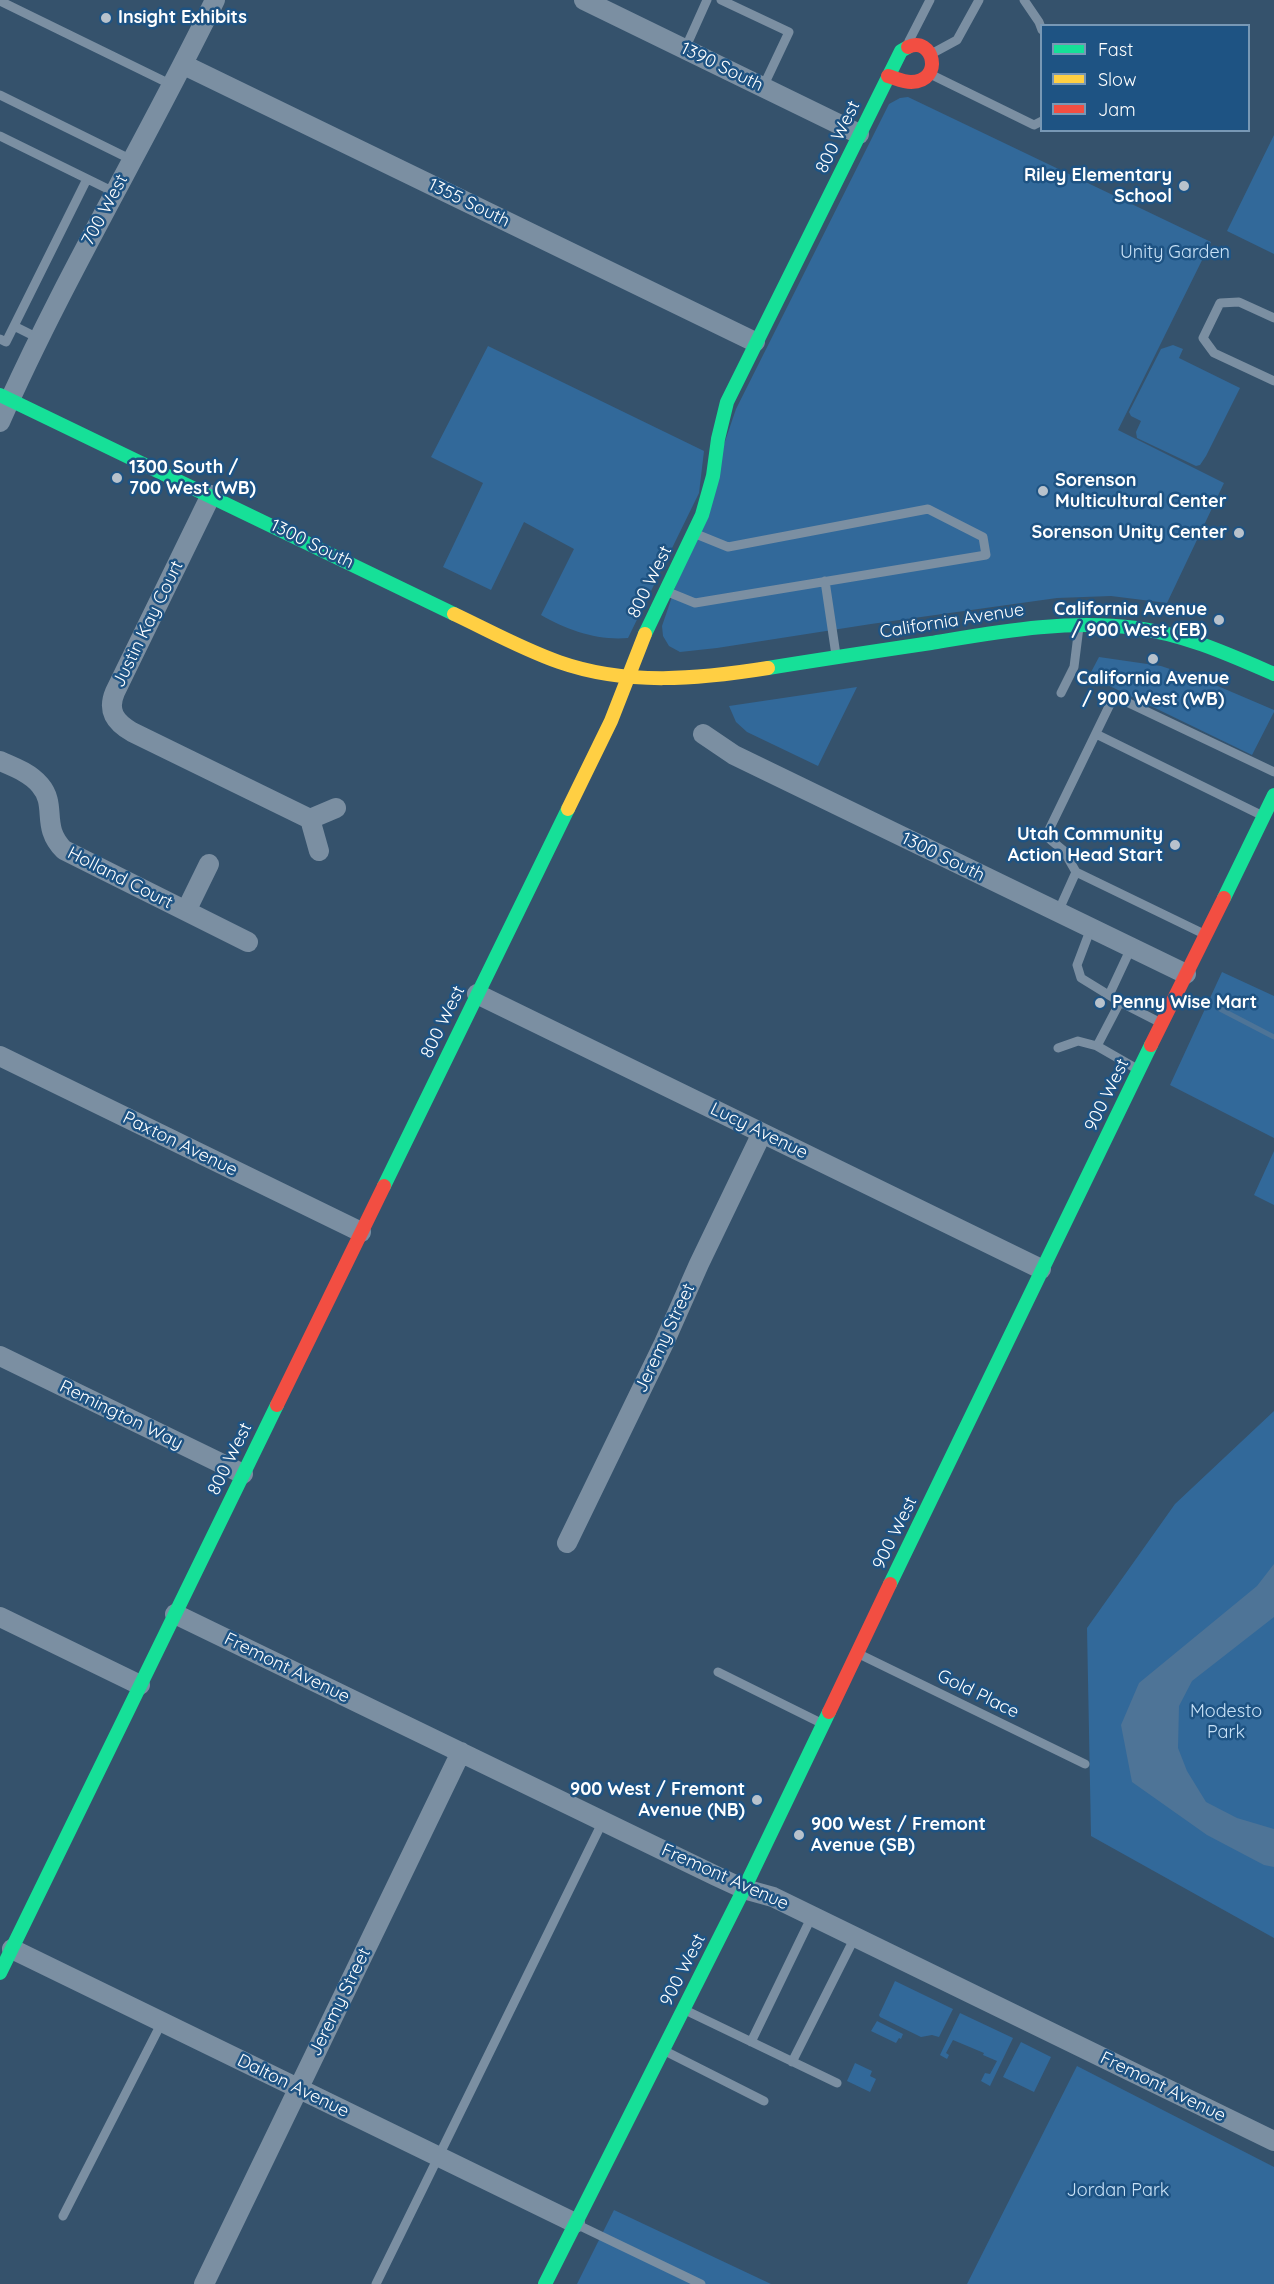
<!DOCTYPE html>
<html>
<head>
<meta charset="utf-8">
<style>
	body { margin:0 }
	#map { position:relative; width:1274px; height:2284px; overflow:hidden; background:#35526c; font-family:Quicksand,sans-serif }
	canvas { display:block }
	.legend { position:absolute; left:1040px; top:24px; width:210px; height:108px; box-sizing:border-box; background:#1e5383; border:2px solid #7898b5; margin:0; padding:8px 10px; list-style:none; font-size:18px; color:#fff }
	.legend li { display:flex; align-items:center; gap:12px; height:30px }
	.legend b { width:30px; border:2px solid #7898b5 }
</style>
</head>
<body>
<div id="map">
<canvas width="1274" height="2284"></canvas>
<ul class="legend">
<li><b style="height:8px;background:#16e098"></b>Fast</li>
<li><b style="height:8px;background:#ffcf43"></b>Slow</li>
<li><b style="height:8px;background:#f24e42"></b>Jam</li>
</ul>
</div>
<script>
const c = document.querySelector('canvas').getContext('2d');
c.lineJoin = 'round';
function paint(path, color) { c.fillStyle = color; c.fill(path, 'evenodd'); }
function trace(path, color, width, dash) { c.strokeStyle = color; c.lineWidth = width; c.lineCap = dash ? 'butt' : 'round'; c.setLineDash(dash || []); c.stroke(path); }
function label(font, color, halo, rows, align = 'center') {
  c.font = font + ' Quicksand,sans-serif'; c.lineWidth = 5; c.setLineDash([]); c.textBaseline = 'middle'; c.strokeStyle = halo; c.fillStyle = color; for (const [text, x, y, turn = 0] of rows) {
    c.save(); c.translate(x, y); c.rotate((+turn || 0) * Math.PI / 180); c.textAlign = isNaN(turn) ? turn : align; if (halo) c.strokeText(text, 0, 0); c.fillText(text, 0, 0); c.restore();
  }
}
const green = new Path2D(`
	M908,97L1211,242L1118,430L1224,483L1167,603L1111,596L1057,598L871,624L717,648L680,652L669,646L663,636L662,626L736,409L889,104L900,98Z
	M1274,135V254L1227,231Z
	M1173,345L1183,349L1179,358L1240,388L1206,456L1200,465L1196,466L1137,438L1136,432L1141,421L1131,416L1129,412L1161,349Z
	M488,346L704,451L699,493L628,638C599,641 566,630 541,615L574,549L524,522L491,590L443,567L483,483L431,457Z
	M1099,657L1161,666L1206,681L1274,710V712L1252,755L1089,676Z
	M857,687L818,766L747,732L736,722L729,706Z
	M1222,972L1274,996V1138L1170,1085Z
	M1274,1151V1205L1254,1195Z
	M1274,1411V1938L1091,1836L1087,1628L1175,1504Z
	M895,1981L953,2009L939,2037L932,2035L921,2037L880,2017L879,2015Z
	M960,2013L1013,2038L990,2086L981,2081L985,2073L990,2074L997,2061L983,2055L984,2053L953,2040L946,2053L949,2055L947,2059L940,2055Z
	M877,2021L903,2034L901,2039L899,2038L896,2043L871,2031Z
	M1021,2042L1051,2057L1034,2092L1003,2077Z
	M855,2063L872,2071L870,2076L876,2079L870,2092L847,2081Z
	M1077,2066L1274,2167V2284H967Z
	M614,2210L771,2284H577Z`);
const water = new Path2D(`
	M1274,1564V1617L1192,1681L1179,1706L1178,1748L1187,1771L1206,1802L1237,1818L1274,1829V1867L1264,1865L1207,1835L1132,1782L1121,1725L1139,1683L1257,1586Z`);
const stream = new Path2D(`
	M1220,1009L1274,1037`);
const lane = new Path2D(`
	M721,0L789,32L763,87
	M1024,0L1039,22L1042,30
	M0,1L172,85
	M909,41L930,0
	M685,49L707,0
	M933,53L957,40L979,0
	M932,75L1034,125L1042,121
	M0,95L132,160
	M0,136L114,192
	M1274,318L1239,302L1220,303L1203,338L1214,353L1274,381
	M14,326L40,339
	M0,339L6,342L87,179
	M825,581L836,655
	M668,592L695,603L986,555L983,537L928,509L728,547L696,534
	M1061,693L1074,667L1079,627
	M1096,734L1261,815
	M1076,872L1204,934
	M1058,912L1076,872L1064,851L1046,836L1114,696L1274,772
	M1091,928L1077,965L1081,978L1120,1002
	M1109,995L1131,948
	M1058,1048L1078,1041L1097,1046
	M1137,1069L1097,1046L1120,1002L1161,1023
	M859,1654L1085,1764
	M718,1672L821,1723
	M685,2010L837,2083
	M751,2042L812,1916
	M665,2051L764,2101
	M792,2062L855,1937
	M63,2216L162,2022
	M576,2224L701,2284
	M376,2284L603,1821`);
const street = new Path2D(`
	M584,0L859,134
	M184,65L755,342
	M0,422C64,277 146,142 215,0
	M211,495L115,692C107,711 115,722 132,732L310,819L336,808
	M703,734L734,755L1186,974
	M0,761C14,767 30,773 40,785C58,806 40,826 64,850L248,942
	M310,819L319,851
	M186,911L209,864
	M477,994L1041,1269
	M0,1056L361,1232
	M0,1356L243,1474
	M567,1543L664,1343L699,1264L762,1133
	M175,1614L716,1876L744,1889L773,1897L1274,2141
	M0,1617L140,1685
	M12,1949L575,2223
	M204,2284L461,1752`);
const fast = new Path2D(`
	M0,395L454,614
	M645,634L702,515L713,476L718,439L727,402L901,51L908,47
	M768,668C823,659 877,651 931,643C998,632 1067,619 1136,628C1184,634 1230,655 1274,674
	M1224,898L1274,795
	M384,1186L568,809
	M890,1584L1151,1045
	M0,1973L277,1405
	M545,2284L744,1889L829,1712`);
const slow = new Path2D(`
	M454,614C488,630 522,649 559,662C627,686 699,679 768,668
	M568,809L611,721L645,634`);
const jam = new Path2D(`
	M888,76C895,78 904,82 911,82C945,81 933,35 908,47
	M1151,1045L1224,898
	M277,1405L384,1186
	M829,1712L890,1584`);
const markers = [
	[106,18,6,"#b8c2cc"],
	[1184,186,6,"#b8c2cc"],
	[117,478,6,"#b8c2cc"],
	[1043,491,6,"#b8c2cc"],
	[1239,533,6,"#b8c2cc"],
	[1219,620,6,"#b8c2cc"],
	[1153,659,6,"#b8c2cc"],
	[1175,845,6,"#b8c2cc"],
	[1100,1003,6,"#b8c2cc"],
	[757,1800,6,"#b8c2cc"],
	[799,1835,6,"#b8c2cc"]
];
const poiNames = [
	["Insight Exhibits",118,18],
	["Riley Elementary",1172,176,"right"],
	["School",1172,197,"right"],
	["1300 South /",129,468],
	["700 West (WB)",129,489],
	["Sorenson",1055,481],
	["Multicultural Center",1055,502],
	["Sorenson Unity Center",1227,533,"right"],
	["California Avenue",1207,610,"right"],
	["/ 900 West (EB)",1207,631,"right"],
	["California Avenue",1153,679,"center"],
	["/ 900 West (WB)",1153,700,"center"],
	["Utah Community",1163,835,"right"],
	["Action Head Start",1163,856,"right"],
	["Penny Wise Mart",1112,1003],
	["900 West / Fremont",745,1790,"right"],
	["Avenue (NB)",745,1811,"right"],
	["900 West / Fremont",811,1825],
	["Avenue (SB)",811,1846]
];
const streetNames = [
	["1390 South",722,67,26],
	["800 West",838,137,-64],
	["1355 South",469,203,26],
	["700 West",105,210,-62],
	["1300 South",312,544,26],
	["800 West",650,582,-64],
	["California Avenue",952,621,-9],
	["Justin Kay Court",148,624,-64],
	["1300 South",943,857,26],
	["Holland Court",120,878,27],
	["800 West",443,1022,-64],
	["900 West",1107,1095,-64],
	["Lucy Avenue",759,1131,26],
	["Paxton Avenue",180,1144,26],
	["Jeremy Street",665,1338,-65],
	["Remington Way",121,1415,26],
	["800 West",230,1459,-64],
	["900 West",895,1533,-64],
	["Fremont Avenue",287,1668,26],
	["Gold Place",978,1694,26],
	["Fremont Avenue",725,1877,24],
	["900 West",683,1970,-63],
	["Jeremy Street",340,2002,-64],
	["Dalton Avenue",293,2086,26],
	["Fremont Avenue",1163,2087,26]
];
const parkNames = [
	["Unity Garden",1175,253],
	["Modesto",1226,1712],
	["Park",1226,1733],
	["Jordan Park",1118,2191]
];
paint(green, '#32699a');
paint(water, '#4e7497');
trace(stream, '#4e7497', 5);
trace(lane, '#7b8fa2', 9);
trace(street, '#7b8fa2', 20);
trace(fast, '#16e098', 14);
trace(slow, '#ffcf43', 14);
trace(jam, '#f24e42', 14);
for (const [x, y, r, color] of markers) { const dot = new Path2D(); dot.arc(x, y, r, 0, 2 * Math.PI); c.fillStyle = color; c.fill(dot); trace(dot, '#1e5383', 2); }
label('bold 18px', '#fff', '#1e5383', poiNames, 'left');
label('18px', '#fff', '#1e5383', streetNames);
label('18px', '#c9e2f7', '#1e5383', parkNames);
</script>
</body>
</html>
